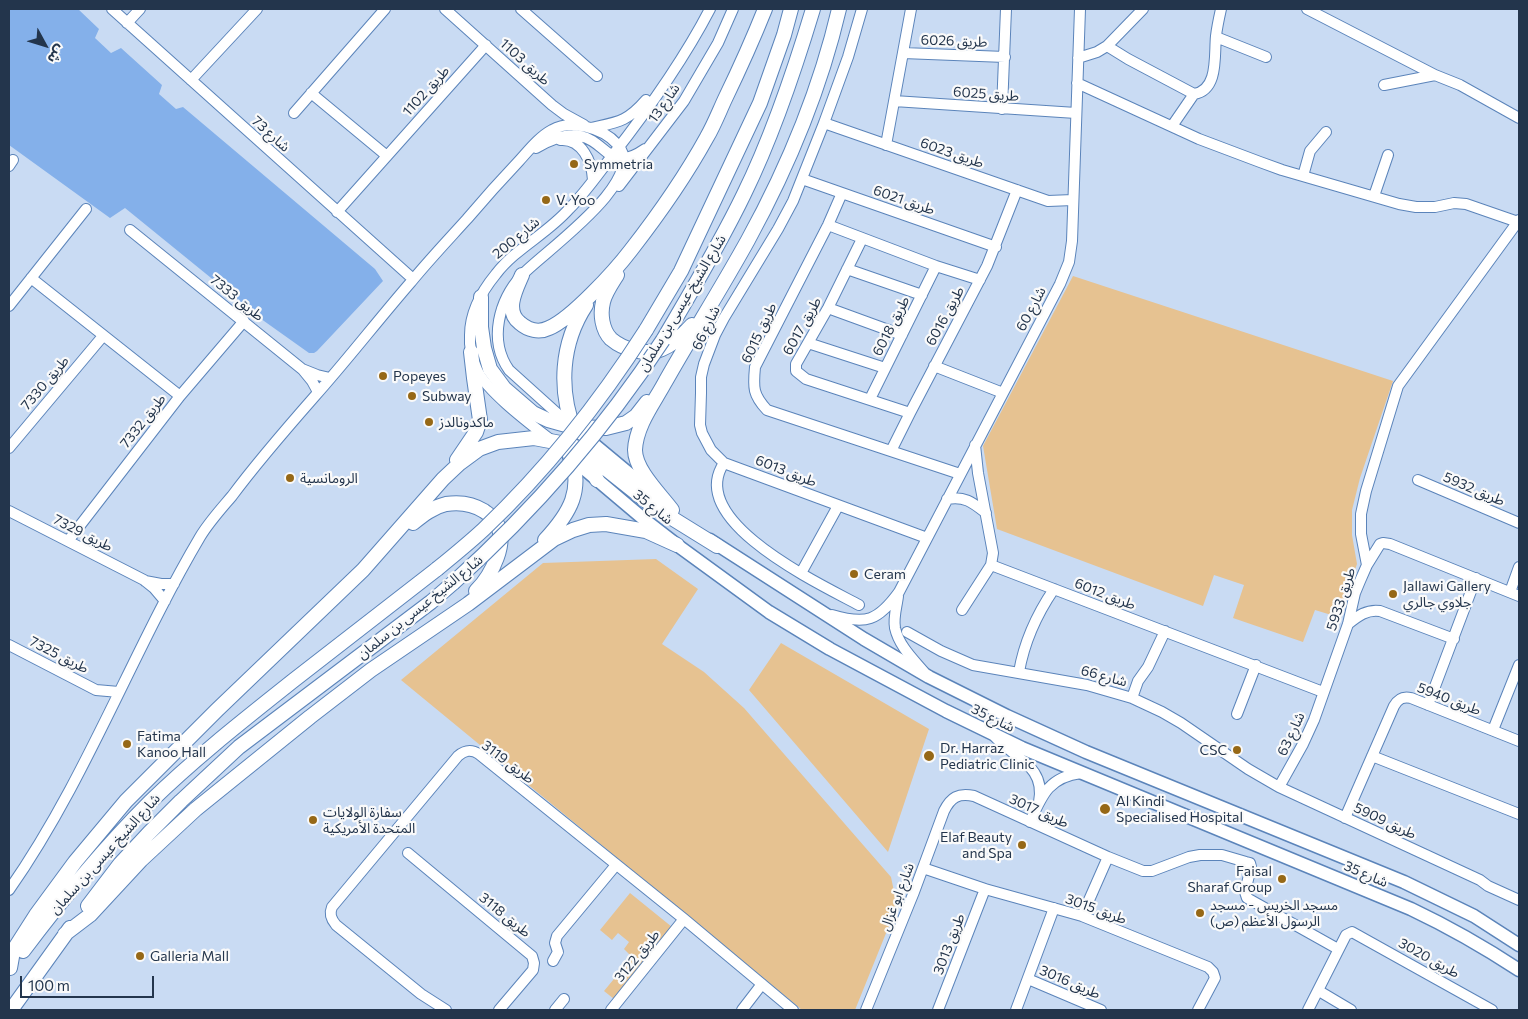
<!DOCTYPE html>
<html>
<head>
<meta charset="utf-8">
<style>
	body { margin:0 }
	#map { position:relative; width:1528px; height:1019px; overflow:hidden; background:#c9dbf3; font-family:Commissioner,"Noto Sans Arabic",sans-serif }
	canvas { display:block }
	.frame { position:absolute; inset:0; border:10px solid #23354c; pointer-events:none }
	.north { position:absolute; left:20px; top:20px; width:50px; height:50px; -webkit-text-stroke:4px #fafafa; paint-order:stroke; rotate:129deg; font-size:14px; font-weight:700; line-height:20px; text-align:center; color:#23354c }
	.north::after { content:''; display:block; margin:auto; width:18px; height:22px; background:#23354c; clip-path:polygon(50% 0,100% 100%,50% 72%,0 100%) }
	.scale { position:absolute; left:20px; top:976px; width:134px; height:22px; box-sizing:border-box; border:2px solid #23354c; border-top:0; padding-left:6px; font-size:15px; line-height:18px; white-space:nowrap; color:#23354c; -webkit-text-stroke:4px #fafafa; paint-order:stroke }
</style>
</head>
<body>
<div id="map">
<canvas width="1528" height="1019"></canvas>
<div class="frame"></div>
<div class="north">ش</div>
<div class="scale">100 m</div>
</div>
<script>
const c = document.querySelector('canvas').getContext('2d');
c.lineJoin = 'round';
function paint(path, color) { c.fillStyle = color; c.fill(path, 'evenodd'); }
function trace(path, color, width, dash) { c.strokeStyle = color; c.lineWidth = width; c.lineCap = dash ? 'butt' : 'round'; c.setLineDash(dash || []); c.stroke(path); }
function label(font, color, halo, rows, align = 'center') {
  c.font = font + ' Commissioner,"Noto Sans Arabic",sans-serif'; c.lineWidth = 4.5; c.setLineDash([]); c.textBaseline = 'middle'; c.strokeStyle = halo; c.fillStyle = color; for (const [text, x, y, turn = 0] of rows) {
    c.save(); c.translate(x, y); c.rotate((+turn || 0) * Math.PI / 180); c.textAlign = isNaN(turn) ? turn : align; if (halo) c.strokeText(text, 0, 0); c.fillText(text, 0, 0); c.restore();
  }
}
const green = new Path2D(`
	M1073,276L1393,381L1360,478L1352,510V535L1357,564L1338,617L1315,610L1303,642L1233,618L1244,585L1214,575L1203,606L997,529L983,446Z
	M656,559L698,589L662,644L704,672L744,708L891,877L897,906L855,1010H802L401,680L543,563Z
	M781,643L929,729L888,852L749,690Z
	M630,893L672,927L614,999L604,991L632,957L624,949L629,942L618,933L612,940L600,930Z`);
const water = new Path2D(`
	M9,9H78L99,29L95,38L111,53L121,48L162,85L159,94L176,109L183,107L375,269L383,281L317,351L314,353H309L264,321L125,208L110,218L9,145Z`);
const minor = new Path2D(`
	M112,9L413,279
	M445,9L552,105L564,114L584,125
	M521,9L597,76
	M862,9L848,57L824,123L793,201L778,229L724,318L715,335L704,364L701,377V393L700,425L702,433L711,450L724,463L927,538
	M1307,9L1435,75
	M127,23L140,9
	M1216,37L1266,57
	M1107,46L1128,59L1194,94
	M903,53L1005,57
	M1078,58L1097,52L1107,46L1143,9
	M191,80L257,9
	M1077,83L1199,139L1260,162L1282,170L1399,204L1416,207H1435L1454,203L1466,204L1518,222
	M1384,85L1435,75L1460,85L1519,118
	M311,93L387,156
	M894,101L1076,113
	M1002,109L1006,9
	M294,113L385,9
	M824,123L1048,201L1073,200
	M1172,126L1194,94C1219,90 1214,55 1216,36C1217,27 1219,18 1221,9
	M591,128C618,122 627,122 646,100
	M560,140C582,138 592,162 593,180
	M886,145L911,9
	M536,148C548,141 565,133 580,136C607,141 609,174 645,149
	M9,166L13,160
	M1303,176L1310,151L1326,132
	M802,179L996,247
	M619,186L684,101L718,43L733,9
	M842,193L828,225L755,367C753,388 753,395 767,410L960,474
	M1374,196L1388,155
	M337,212L486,45
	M828,225L936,266L980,280
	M130,230L302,369L317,375L330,378
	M862,239L828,308L796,364V371L806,379L910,413
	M847,269L922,295
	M31,278L180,396
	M9,306L86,209
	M828,308L902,335
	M808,343L885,368
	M934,366L1003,393
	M303,370L312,381L318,392
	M870,399L936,266
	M552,441C532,425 490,394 478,372C473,361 469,347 470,335C470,313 482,291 496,274C516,248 547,234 569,209C585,193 598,174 612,156C648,110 683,61 710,9
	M9,448L103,336
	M891,451L910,413L987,266L1017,190
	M724,463C685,521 820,584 859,605
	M1418,480L1519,523
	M947,499C965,496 972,502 986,513
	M9,511L144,580L154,588L165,601
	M68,541L180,396L244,321
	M991,565L1323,692
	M1367,565L1361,534V514L1366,491L1398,386L1519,220
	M801,573L838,506
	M145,581L161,584H174
	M1510,592L1519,567
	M898,596C897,606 893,617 895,628C899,646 913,659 924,672
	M962,610L991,565L993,553L978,473L975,445
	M832,615C866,625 878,621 899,592L1060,284L1069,262L1072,241L1080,9
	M1348,624C1358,616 1367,609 1380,611L1454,639
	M907,632L941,651L973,665L1087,685L1132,698L1162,712L1181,723L1248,769L1279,787L1480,880L1488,886L1519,900
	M9,645L96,690L119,692
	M1019,672C1024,643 1037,614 1054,589
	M1132,698L1138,681L1148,667L1165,631
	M1428,705L1476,578
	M1237,714L1256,665
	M1493,730L1519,665
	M995,737C1015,759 1046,766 1039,802
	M1372,756L1519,814
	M1279,787L1303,744L1314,720L1348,624L1355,593L1360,581L1367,565L1380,544L1383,543L1390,544L1519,596
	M1345,818L1394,706C1398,699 1403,696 1411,698L1519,741
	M1030,822C1042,795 1049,777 1081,773
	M408,853L532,956L534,963L533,970L499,1010
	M923,868L985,889L1082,916L1208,967L1213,972L1215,978L1198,1010
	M9,890C86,780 132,652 200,537C209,522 221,509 232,496C258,461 286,429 315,396C348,359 378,320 411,282C429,260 448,240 467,219C484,199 501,180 519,161C529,150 539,137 552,130C571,119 603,128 617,144C651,179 542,253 522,275C499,300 488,340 509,370L570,425
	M1082,916L1108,857
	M553,961L558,952L555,943L557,936L616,865
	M1028,979L1101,1010
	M1319,991L1351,1010
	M446,1010L421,994L336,925C331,919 329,914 332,907L458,756C465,750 471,749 479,754L684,919L793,1010
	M555,1010L564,999
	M611,1010L684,919
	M742,1010L762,984
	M866,1010L914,892L944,811C951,797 958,793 974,796L1108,857L1143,871H1152L1189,857L1200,855H1222L1246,862L1250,863L1251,867L1245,892L1247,898L1338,949
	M938,1010L985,889
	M1016,1010L1054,908
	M1308,1010L1346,935L1352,932L1492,1010`);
const major = new Path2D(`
	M573,427L656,496
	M569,456L646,521L677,545L769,612L830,649L946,711L1022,748L1411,909C1449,927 1484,947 1519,970
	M710,540L864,639L929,677L1007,716L1086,752L1404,882L1474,916L1519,945`);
const highway = new Path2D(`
	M522,275C516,289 504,311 520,323C528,330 539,333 549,328C571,319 615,271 631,250C659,214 685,177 707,137C714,125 719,112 725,99C739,70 753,39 765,9
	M617,275C612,283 605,293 603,302C600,314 602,330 611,339C624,350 646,356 662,349C674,344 684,334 692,325
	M481,297V327L484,348L490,369L504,388L533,413L548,420L573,427L606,428L626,423L636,416L647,402
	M646,330L681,271L760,103L784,35L791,9
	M663,340C691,292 720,244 744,194C773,135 794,72 813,9
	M575,432C558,390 561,343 586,305
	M584,454L597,480
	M457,460L476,432L480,420L474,378L471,352
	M672,510C660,494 635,470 635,450C636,426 653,404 664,384C691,336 721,289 748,240C788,167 820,90 839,9
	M413,523C423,515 433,507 446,504C459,502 473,504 484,511C488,514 493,517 495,521C510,541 491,576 476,591
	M545,540C570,513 584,490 570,453
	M88,906L120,864L149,833L181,801L239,747L431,602L453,583
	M65,934L90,915L141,860L196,809L310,717L371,670L468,604L554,539L573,530L589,525L606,524L646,531L677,545
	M23,951C62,899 104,848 150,802C195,758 245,719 294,680C342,643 390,606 437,569
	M10,968L13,951L36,915L75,862L126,801L217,710L363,570L443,479L460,463L479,449L498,442L534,438L566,444L581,449L654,507L717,546
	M11,1010L70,928`);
const highwayBridge = new Path2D(`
	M437,569C453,556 469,543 484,529C546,470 600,402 646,330
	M453,583C533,511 604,430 663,340`);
const markers = [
	[574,164,5,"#966816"],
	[546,200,5,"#966816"],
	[383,376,5,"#966816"],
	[412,396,5,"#966816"],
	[429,422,5,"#966816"],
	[290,478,5,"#966816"],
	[854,574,5,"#966816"],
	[1393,594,5,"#966816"],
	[127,744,5,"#966816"],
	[1237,750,5,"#966816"],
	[929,756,6,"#966816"],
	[1105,809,6,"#966816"],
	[313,820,5,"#966816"],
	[1022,845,5,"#966816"],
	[1282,879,5,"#966816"],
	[1200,913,5,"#966816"],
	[140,956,5,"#966816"]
];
const streetNames = [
	["طريق 6026",954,41,2],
	["طريق 1103",525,62,42],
	["طريق 1102",426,91,-48],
	["طريق 6025",986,94,4],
	["شارع 13",664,103,-55],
	["شارع 73",271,134,42],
	["طريق 6023",952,153,19],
	["طريق 6021",904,200,19],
	["شارع 200",516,238,-40],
	["طريق 7333",237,298,39],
	["شارع الشيخ عيسى بن سلمان",682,303,-59],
	["شارع 60",1031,309,-62],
	["طريق 6016",945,316,-62],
	["طريق 6017",802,326,-61],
	["طريق 6018",891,326,-63],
	["شارع 66",706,328,-65],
	["طريق 6015",759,333,-65],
	["طريق 7330",45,383,-50],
	["طريق 7332",143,421,-52],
	["طريق 6013",786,471,21],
	["طريق 5932",1474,489,23],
	["شارع 35",653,507,39],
	["طريق 7329",83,533,27],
	["طريق 6012",1105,594,21],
	["طريق 5933",1341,599,-72],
	["شارع الشيخ عيسى بن سلمان",420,607,-39],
	["طريق 7325",59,655,27],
	["شارع 66",1104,676,15],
	["طريق 5940",1449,699,21],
	["شارع 35",993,718,26],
	["شارع 63",1291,734,-65],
	["طريق 3119",508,762,37],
	["طريق 3017",1039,811,24],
	["طريق 5909",1385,821,25],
	["شارع الشيخ عيسى بن سلمان",105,854,-48],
	["شارع 35",1366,874,23],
	["شارع ابو غزال",897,897,-69],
	["طريق 3015",1096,909,20],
	["طريق 3118",505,915,39],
	["طريق 3013",949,944,-69],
	["طريق 3122",637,956,-51],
	["طريق 3020",1429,958,29],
	["طريق 3016",1070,982,23]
];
const poiNames = [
	["Symmetria",584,164],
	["V. Yoo",556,200],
	["Popeyes",393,376],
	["Subway",422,396],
	["ماكدونالدز",439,422],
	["الرومانسية",300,478],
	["Ceram",864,574],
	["Jallawi Gallery",1403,586],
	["جلاوي جالري",1403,602],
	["Fatima",137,736],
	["Kanoo Hall",137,752],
	["Dr. Harraz",940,748],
	["Pediatric Clinic",940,764],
	["CSC",1227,750,"right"],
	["Al Kindi",1116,801],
	["Specialised Hospital",1116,817],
	["سفارة الولايات",323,812],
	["المتحدة الأمريكية",323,828],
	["Elaf Beauty",1012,837,"right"],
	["and Spa",1012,853,"right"],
	["Faisal",1272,871,"right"],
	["Sharaf Group",1272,887,"right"],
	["مسجد الخريس - مسجد",1210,905],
	["الرسول الأعظم (ص)",1210,921],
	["Galleria Mall",150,956]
];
paint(green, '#e6c291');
paint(water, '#84b0ea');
trace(minor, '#5b84ba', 12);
trace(major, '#5b84ba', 15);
trace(highway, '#5b84ba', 16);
trace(minor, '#fff', 10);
trace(major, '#fff', 12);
trace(highway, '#fff', 14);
trace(highwayBridge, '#5b84ba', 16, []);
trace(highwayBridge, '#fff', 14);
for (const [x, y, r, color] of markers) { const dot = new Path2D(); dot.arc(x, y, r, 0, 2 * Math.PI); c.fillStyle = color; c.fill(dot); trace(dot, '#fafafa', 2); }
label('14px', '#23354c', '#fafafa', streetNames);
label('14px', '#23354c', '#fafafa', poiNames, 'left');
</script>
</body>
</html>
